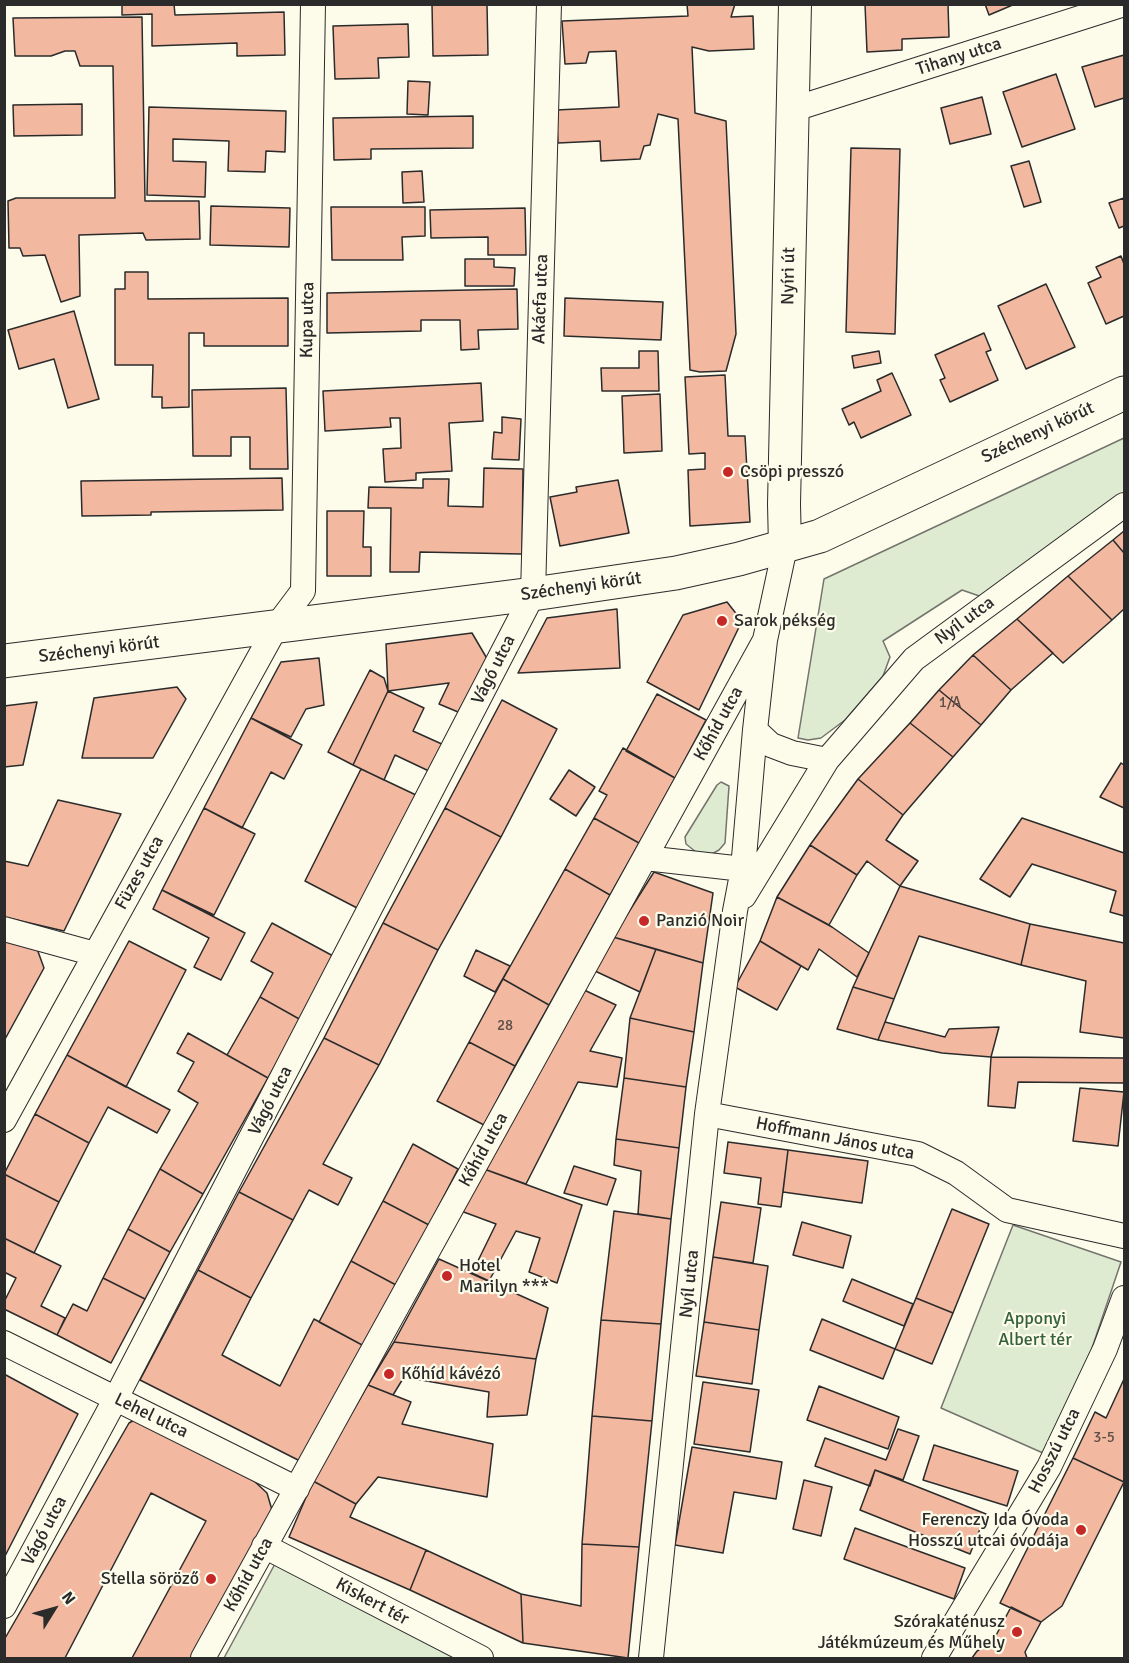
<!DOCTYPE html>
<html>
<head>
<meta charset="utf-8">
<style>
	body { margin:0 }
	#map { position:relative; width:1129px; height:1663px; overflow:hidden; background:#fdfbea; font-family:Signika,sans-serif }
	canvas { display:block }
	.frame { position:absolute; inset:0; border:6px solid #2b2b2b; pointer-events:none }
	.north { position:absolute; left:24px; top:1579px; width:60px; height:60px; -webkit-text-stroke:4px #fdfbea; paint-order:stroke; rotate:53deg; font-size:16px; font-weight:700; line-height:24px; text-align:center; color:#2b2b2b }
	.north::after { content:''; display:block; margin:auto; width:21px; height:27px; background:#2b2b2b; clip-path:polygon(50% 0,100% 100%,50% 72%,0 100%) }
</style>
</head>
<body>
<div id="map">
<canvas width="1129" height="1663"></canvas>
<div class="frame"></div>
<div class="north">N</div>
</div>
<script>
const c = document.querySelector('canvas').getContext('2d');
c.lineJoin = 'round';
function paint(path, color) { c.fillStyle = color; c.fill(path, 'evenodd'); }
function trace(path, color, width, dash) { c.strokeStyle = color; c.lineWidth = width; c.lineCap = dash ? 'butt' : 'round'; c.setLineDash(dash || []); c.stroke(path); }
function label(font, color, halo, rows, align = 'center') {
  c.font = font + ' Signika,sans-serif'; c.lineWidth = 4.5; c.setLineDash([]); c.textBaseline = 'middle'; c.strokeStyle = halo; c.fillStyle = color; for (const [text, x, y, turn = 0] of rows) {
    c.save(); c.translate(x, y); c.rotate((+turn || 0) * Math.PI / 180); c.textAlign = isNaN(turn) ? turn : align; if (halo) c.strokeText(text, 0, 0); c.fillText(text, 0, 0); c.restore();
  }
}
const green = new Path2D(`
	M1124,438V497L988,599L962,590L883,641L890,657L883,676L845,720L821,738L808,740L798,738L824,579Z
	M721,782L729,786L725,843L719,850L710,855L696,852L686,844L685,837L717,785Z
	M1013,1225L1121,1262L1091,1351L1043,1453L941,1408Z
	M276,1562L457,1658H224Z`);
const building = new Path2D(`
	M122,4H174L175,15L284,12L285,55L237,56V43L152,46V14L122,15Z
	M432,4H487L488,55L433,56Z
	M687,4H735L731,17L753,16L754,49L709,51L692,47L695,113L726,121L736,334L726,371L700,372L690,370L678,119L658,114L650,145L644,146L640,159L601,161L600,141L558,143L556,110L619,107L616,51L589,52L586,63L565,64L562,21L688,16Z
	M865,4H948L949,37L902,39V50L867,52Z
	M985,4H1015L989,15Z
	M142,17L145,201H199L200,239L146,240L143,233L79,235L80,296L61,302L45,255L23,256L20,248H9L8,201L16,198H115L113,66H80L75,51H65L51,56H15L13,18Z
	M408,24L409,57L378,58L379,78L335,79L333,26Z
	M1124,55V98L1095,107L1082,67Z
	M1056,74L1075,129L1022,147L1003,92Z
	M408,81L430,82L428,115L407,114Z
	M982,97L991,134L950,144L941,108Z
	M82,104V135L14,136L13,105Z
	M149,107L286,111L285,152L266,151L265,172L228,171L229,141L173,139V161L206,162L205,197L147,195Z
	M473,116V148L371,149V159L334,160L333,118Z
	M851,148L900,149L895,334L846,332Z
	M1029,161L1041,202L1024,207L1011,166Z
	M422,171L424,202L403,203L402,172Z
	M1124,198V226L1119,228L1109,203Z
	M211,206L290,208L289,247L210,245Z
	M331,207H425V236L402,237L403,260H332Z
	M525,208L526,255H488V237L431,238L430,210Z
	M1121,256L1124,264V316L1106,324L1088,283L1101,277L1096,267Z
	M465,259H494V267L515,268L514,286H465Z
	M125,272H148V299L288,298V346H204V333H189V407L162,408V397H152L153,365H115V289H125Z
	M1046,284L1075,347L1026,369L998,306Z
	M517,289L518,329L478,330L479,349L461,350L460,320H421V331L327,333V293Z
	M565,298L663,302L661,340L564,336Z
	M74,311L99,399L68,408L54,359L19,369L8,330Z
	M984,333L991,350L986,352L998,380L950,402L940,380L945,378L935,355Z
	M639,351H658L659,391H602L601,368H639Z
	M879,351L881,363L854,368L852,356Z
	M892,373L911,415L861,438L854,422L849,425L842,409L881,391L877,380Z
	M725,375L728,436H745L750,522L690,526L688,470L705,469V453L689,454L685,377Z
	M481,383L483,421L449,423L452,471L416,473V480L385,482L383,449L401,448L400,418H390L391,427L325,431L323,391Z
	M286,388L288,469H250V437H231V456H193L192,390Z
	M660,394L662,451L624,453L622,396Z
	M502,417L521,419L519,460L492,459L494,432L502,433Z
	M484,468L523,469L522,554L420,552L419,572H390L391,508H368L369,487L423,488V479H449L448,506L483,507Z
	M282,478L283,510L151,512V515L82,516L81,481Z
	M618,480L629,533L560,546L550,497L577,492L576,487Z
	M327,511H364L363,547H371V576H327Z
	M1124,531V553L1113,540Z
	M1113,540L1124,553V609L1112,620L1068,576Z
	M1068,576L1112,620L1063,663L1017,619Z
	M727,602L742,621L699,710L647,682L683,615Z
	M617,609L620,668L518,673L547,618Z
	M1017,619L1053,653L1011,690L973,655Z
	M472,633L489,662L458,712L439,704L449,683L388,691L386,644Z
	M973,655L1011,690L981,725L939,690Z
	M319,658L324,705L306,709L291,737L251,718L281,662Z
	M370,670L384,678L388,691L353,765L328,752Z
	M177,687L186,699L153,758H82L94,698Z
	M939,690L981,725L953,757L910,723Z
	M388,691L424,708L413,731L444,745L431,772L395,755L384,780L353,765Z
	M657,694L706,720L675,778L626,751Z
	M502,700L557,729L501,837L445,808Z
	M37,702L23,765L4,767V706Z
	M251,718L302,745L284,779L271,772L242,828L204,808Z
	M910,723L953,757L903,815L858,779Z
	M623,748L675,778L639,843L594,818L607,795L599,791Z
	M1121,763L1124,765V808L1100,797Z
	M361,769L416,795L359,909L305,881Z
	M569,770L595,787L576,816L550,799Z
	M858,779L903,815L886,840L918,861L900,886L867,861L857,875L810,845Z
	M58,800L121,814L64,931L4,917V861L28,866Z
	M204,808L255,834L214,915L162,890Z
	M445,808L501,837L438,950L383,923Z
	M594,818L639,843L610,895L565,869Z
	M1022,818L1124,853V916L1110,912L1116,891L1032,864L1010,897L980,879Z
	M810,845L857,875L829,925L777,897Z
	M565,869L610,895L549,1005L503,979Z
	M654,872L713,893L703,963L613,937Z
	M900,886L1030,924L1021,965L919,936L894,999L853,987Z
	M162,890L245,933L221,980L194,967L209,938L153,909Z
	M777,897L832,927L869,953L857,977L819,949L808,970L760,941Z
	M272,923L335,957L301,1020L260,997L273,973L251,961Z
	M383,923L438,950L379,1065L324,1038Z
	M1030,924L1124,943V1038L1080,1032L1086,981L1021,965Z
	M613,937L656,949L640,992L595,971Z
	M4,939L36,946L44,968L4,1041Z
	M129,941L186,970L126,1087L67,1055Z
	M760,941L801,966L777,1010L735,987Z
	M656,949L703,963L694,1032L630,1018Z
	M476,950L510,966L495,992L464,976Z
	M503,979L549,1005L515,1066L469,1042Z
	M853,987L894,999L878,1040L837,1029Z
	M582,989L616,1005L590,1051L622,1058L617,1087L578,1082L526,1184L484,1169Z
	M260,997L301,1020L268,1078L227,1055Z
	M630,1018L694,1032L686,1087L624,1078Z
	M885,1022L945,1037L949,1029L999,1027L991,1057L942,1053L878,1040Z
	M188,1033L268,1078L203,1194L160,1169L198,1103L178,1091L194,1062L177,1053Z
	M324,1038L379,1065L323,1164L352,1178L338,1205L309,1190L293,1220L239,1192Z
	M469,1042L515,1066L484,1125L437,1101Z
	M67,1055L170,1110L157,1133L108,1107L89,1143L35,1114Z
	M991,1057L1124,1058V1083L1018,1082L1015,1108L988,1106Z
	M624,1078L686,1087L679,1148L616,1139Z
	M1080,1088L1124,1092L1118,1146L1073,1141Z
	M35,1114L89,1143L59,1202L4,1174Z
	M616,1139L679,1148L671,1219L638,1214L641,1171L614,1165Z
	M728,1142L788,1150L781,1207L758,1204L761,1178L724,1173Z
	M413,1144L458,1169L429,1225L383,1201Z
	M788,1150L868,1161L862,1203L783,1192Z
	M574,1166L616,1179L607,1205L564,1193Z
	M160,1169L203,1194L170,1252L128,1229Z
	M484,1169L582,1205L557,1283L529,1272L540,1238L516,1231L489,1281L472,1273L496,1224L461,1211Z
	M4,1174L59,1202L34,1253L4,1238Z
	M239,1192L293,1220L251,1298L198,1270Z
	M383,1201L429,1225L396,1285L351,1261Z
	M721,1202L761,1208L753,1263L713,1257Z
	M952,1209L989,1224L953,1313L916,1298Z
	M614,1211L671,1219L661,1324L601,1320Z
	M802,1222L851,1236L843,1268L793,1255Z
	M128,1229L170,1252L145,1299L103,1278Z
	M4,1238L61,1266L41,1306L65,1318L57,1335L4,1309V1302L16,1278L4,1272Z
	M713,1257L768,1266L759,1330L704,1322Z
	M439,1259L548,1308L536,1359L394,1342Z
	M351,1261L396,1285L364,1346L319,1322Z
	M198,1270L251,1298L222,1355L280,1386L314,1319L364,1346L300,1461L140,1380Z
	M103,1278L145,1299L111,1363L57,1335L73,1304L87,1311Z
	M852,1279L913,1304L904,1326L843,1301Z
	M916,1298L953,1313L932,1364L895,1349Z
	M822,1319L895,1349L883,1379L810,1350Z
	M601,1320L661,1324L652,1421L592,1416Z
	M704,1322L759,1330L752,1384L696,1376Z
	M394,1342L536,1359L527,1415L487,1417L489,1392L404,1377L393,1395L368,1385Z
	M4,1374L78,1414L4,1558L5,1432Z
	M1124,1379V1482L1073,1458L1095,1412L1106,1418Z
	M703,1382L759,1390L750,1452L694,1444Z
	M368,1385L411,1402L402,1424L493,1444L487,1497L378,1477L356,1504L313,1481Z
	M819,1386L899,1417L888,1449L807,1420Z
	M592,1416L652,1421L639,1547L582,1544Z
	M138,1418L253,1480L267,1493L272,1510L193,1658H132L206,1521L151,1493L65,1658H4V1640L129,1423Z
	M898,1429L919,1436L903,1480L875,1470L870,1486L815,1466L825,1438L886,1460Z
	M934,1445L1018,1471L1007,1506L923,1480Z
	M692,1447L782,1462L776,1499L734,1492L723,1553L675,1545Z
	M1073,1458L1124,1482L1062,1606L1041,1622L1000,1603Z
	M875,1470L986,1514L970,1554L860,1510Z
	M804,1480L832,1487L821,1536L793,1529Z
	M313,1481L356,1504L350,1517L426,1550L410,1590L289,1537Z
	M855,1528L965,1568L954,1599L844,1559Z
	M582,1544L639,1547L628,1658L523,1643L521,1594L581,1606Z
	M426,1550L521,1594L523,1643L410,1590Z
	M1011,1607L1041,1622L1025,1652L1027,1658H972L977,1651L993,1641Z`);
const minor = new Path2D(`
	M794,109L1124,4
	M755,730L771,745L792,753L827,760
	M645,858L743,869
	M744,896L827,760L914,659L1124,505
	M4,929L95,954
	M707,1114L918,1154L956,1173L1007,1210L1124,1236
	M4,1120L276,627L303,591L313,4
	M4,1343L297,1489
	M264,1546L481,1658
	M4,1606L116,1398L533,594L549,4
	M203,1658L765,640
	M651,1658L707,1114L735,911L743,869L755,730L765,640L785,547
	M934,1658L1049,1467L1105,1349L1124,1298`);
const tertiary = new Path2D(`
	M785,547L784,504L795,4`);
const primary = new Path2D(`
	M4,661L533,594L676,573L739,559L820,536L1124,393`);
const markers = [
	[728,472,6,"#c62828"],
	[722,621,6,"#c62828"],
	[644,921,6,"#c62828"],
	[447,1276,6,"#c62828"],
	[389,1374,6,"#c62828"],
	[1081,1530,6,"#c62828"],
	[211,1579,6,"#c62828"],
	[1017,1632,6,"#c62828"]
];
const numberNames = [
	["1/A",950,703],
	["28",505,1026],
	["3-5",1104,1438]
];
const streetNames = [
	["Tihany utca",959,57,-18],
	["Nyíri út",789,276,-89],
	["Akácfa utca",541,299,-88],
	["Kupa utca",308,320,-89],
	["Széchenyi körút",1038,433,-25],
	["Széchenyi körút",581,587,-8],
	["Nyíl utca",965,621,-36],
	["Széchenyi körút",99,650,-7],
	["Vágó utca",494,670,-63],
	["Kőhíd utca",719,724,-61],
	["Füzes utca",140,873,-61],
	["Vágó utca",271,1101,-63],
	["Hoffmann János utca",835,1139,11],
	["Kőhíd utca",484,1150,-61],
	["Nyíl utca",690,1284,-84],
	["Lehel utca",151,1416,26],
	["Hosszú utca",1055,1451,-63],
	["Vágó utca",45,1531,-62],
	["Kőhíd utca",249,1575,-61],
	["Kiskert tér",372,1602,28]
];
const poiNames = [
	["Csöpi presszó",740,472],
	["Sarok pékség",734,621],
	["Panzió Noir",656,921],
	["Hotel",459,1266],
	["Marilyn ***",459,1287],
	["Kőhíd kávézó",401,1374],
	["Ferenczy Ida Óvoda",1069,1520,"right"],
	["Hosszú utcai óvodája",1069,1541,"right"],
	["Stella söröző",199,1579,"right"],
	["Szórakaténusz",1005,1622,"right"],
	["Játékmúzeum és Műhely",1005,1643,"right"]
];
const parkNames = [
	["Apponyi",1035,1319],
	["Albert tér",1035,1340]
];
paint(green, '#deebd1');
trace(green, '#74746e', 1.5);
paint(building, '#f2b8a0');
trace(building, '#2b2b2b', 1.5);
trace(minor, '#2b2b2b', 26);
trace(tertiary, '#2b2b2b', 34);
trace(primary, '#2b2b2b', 35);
trace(minor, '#fdfbea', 24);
trace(tertiary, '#fdfbea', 32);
trace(primary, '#fdfbea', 33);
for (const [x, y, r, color] of markers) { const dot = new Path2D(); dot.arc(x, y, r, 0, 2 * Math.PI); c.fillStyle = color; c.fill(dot); trace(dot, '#fdfbea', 2); }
label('15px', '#5d4e48', null, numberNames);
label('18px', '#2b2b2b', '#fdfbea', streetNames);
label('18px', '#2b2b2b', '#fdfbea', poiNames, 'left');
label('18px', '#34623c', '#fdfbea', parkNames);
</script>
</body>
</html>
